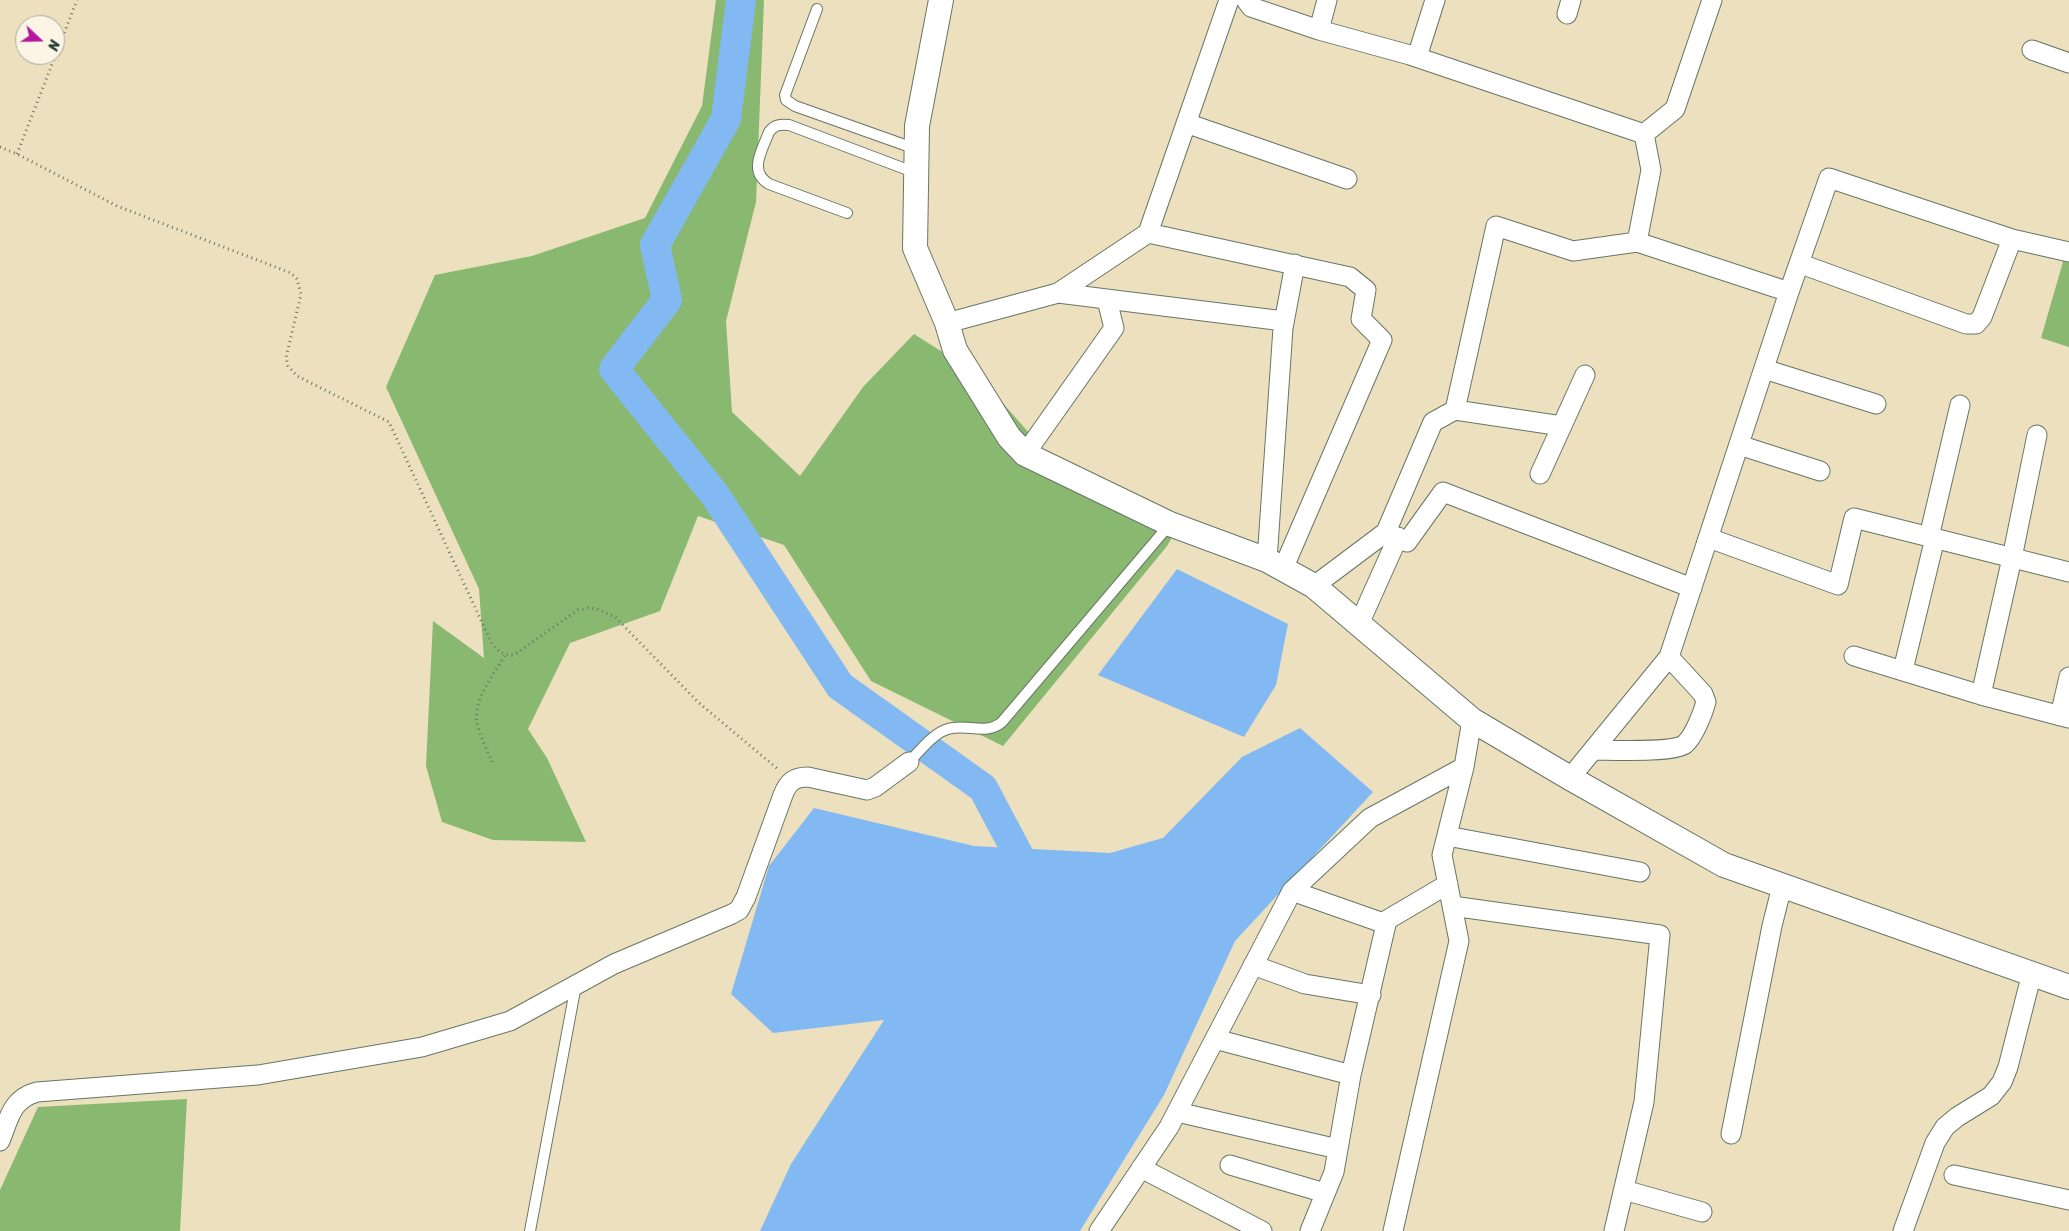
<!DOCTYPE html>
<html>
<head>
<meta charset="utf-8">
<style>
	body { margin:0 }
	#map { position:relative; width:2069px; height:1231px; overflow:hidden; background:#ece0bf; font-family:Sriracha,sans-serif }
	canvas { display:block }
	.north { position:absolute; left:15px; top:15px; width:50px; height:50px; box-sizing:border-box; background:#fcf5e5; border:1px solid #a4ab9e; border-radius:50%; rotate:111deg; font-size:14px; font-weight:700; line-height:20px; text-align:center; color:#1f3d34 }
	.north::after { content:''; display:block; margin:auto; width:18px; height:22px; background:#b5179e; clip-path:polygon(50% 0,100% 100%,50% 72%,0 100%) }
</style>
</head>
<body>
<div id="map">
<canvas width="2069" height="1231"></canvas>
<div class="north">N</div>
</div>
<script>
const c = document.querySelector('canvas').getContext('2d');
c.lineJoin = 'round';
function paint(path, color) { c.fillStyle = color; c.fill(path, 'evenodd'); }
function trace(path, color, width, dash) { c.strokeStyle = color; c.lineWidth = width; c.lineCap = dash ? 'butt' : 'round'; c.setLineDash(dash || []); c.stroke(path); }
const forest = new Path2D(`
	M716,0H764L756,202L726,321L732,412L800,476L863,387L914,334L977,374L1045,451L1183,519L1167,546L1003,746L871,681L784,545L698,516L660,611L570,643L528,729L547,758L586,842L493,840L442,822L426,766L433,621L484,658L479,589L386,387L435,275L532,256L645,218L702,106Z
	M2069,241V347L2041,338Z
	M187,1099L180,1231H0V1190L38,1107Z`);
const water = new Path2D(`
	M1177,569L1288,624L1276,685L1244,737L1098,675Z
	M1300,728L1373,792L1235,941L1164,1095L1080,1231H760L791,1164L884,1020L773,1033L731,994L769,866L814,808L974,846L1110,853L1163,838L1242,757Z`);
const river = new Path2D(`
	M741,0L726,119L655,245L667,300L614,369L715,495L840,686L983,788L1027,871L1021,884`);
const path = new Path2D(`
	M0,147L17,154L117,206L291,273L297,279L301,294L286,358L288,366L297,376L389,422L492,644C499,652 503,655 514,655L578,610L588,608L597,609L615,617L699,703L779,770
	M17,154L77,0
	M492,762C487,749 479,735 477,722C473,699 495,673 505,655`);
const service = new Path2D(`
	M817,9L785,95L786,100L795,106L916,149
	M847,213L769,184C748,171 762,151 769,132C774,125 780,124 789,125L916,173
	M909,762C920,751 933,733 948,729C966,723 986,736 1002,722L1170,524
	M530,1231L576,985`);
const minor = new Path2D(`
	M1246,0L1251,7L1319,30L1410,55L1644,134
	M1567,14L1571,0
	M1319,30L1327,0
	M2032,50L2069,63
	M1417,57L1435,0
	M1186,123L1347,179
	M1644,134L1675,109L1712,0
	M1148,233L1350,277L1366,290L1361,319L1382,340L1283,569
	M1637,242L1651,170L1644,134
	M1801,264L1966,324H1976L1982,317L2012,239
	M1058,293L1284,321
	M947,323L1058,293L1148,233L1229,0
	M1764,369L1876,404
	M1455,410L1562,426
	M1739,445L1820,471
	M1025,454L1114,328L1107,300
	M1540,474L1585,375
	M1386,532L1407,542L1443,492L1692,588
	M1929,537L1960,405
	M1709,538L1838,585L1854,518L2069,572
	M1267,560L1283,328L1295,264
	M1314,586L1386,532L1433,422L1455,410L1496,226L1573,251L1637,242L1789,292
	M1359,624L1398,537
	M1854,656L1981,695L2069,718
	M1903,670L1935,538
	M1981,695L2012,558L2037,435
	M2060,716L2069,677
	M1593,750C1611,750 1674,753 1685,744C1694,736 1703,713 1706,702L1703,694L1669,657
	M1570,778L1669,657L1789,292L1829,178L2012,239L2069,252
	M1447,836L1640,872
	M1292,891L1386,924
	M1452,906L1660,935L1644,1102L1614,1231
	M1253,965L1305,984L1371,995
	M1215,1039L1351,1075
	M1177,1112L1338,1149
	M1731,1134L1772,926L1782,886
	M0,1141C9,1119 11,1099 37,1092L258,1075L422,1047L510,1021L614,964L732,914L739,910L746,897L783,795C788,782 794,777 808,777L867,790L875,787L909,762
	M1230,1165L1325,1193
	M1141,1168L1262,1231
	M1954,1175L2069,1200
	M1624,1190L1702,1212
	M1099,1231L1169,1127L1292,891L1370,818L1464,767
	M1310,1231L1334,1172L1351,1075L1387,920L1448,884
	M1393,1231L1459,941L1442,855L1464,767L1472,720
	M1903,1231L1935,1143L1945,1127L1957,1117L1991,1096L2002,1082L2008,1067L2032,973`);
const tertiary = new Path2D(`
	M941,0L917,126L915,248L947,323L955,350L1009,437L1025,454L1170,524L1267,560L1314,586L1472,720L1570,778L1724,865L2069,987`);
paint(forest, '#89b870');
paint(water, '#83b9f2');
trace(river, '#83b9f2', 30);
trace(service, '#677665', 12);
trace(minor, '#677665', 21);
trace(tertiary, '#677665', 26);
trace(path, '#677665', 3, [1, 4]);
trace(service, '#fff', 10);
trace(minor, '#fff', 19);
trace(tertiary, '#fff', 24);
</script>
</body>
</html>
